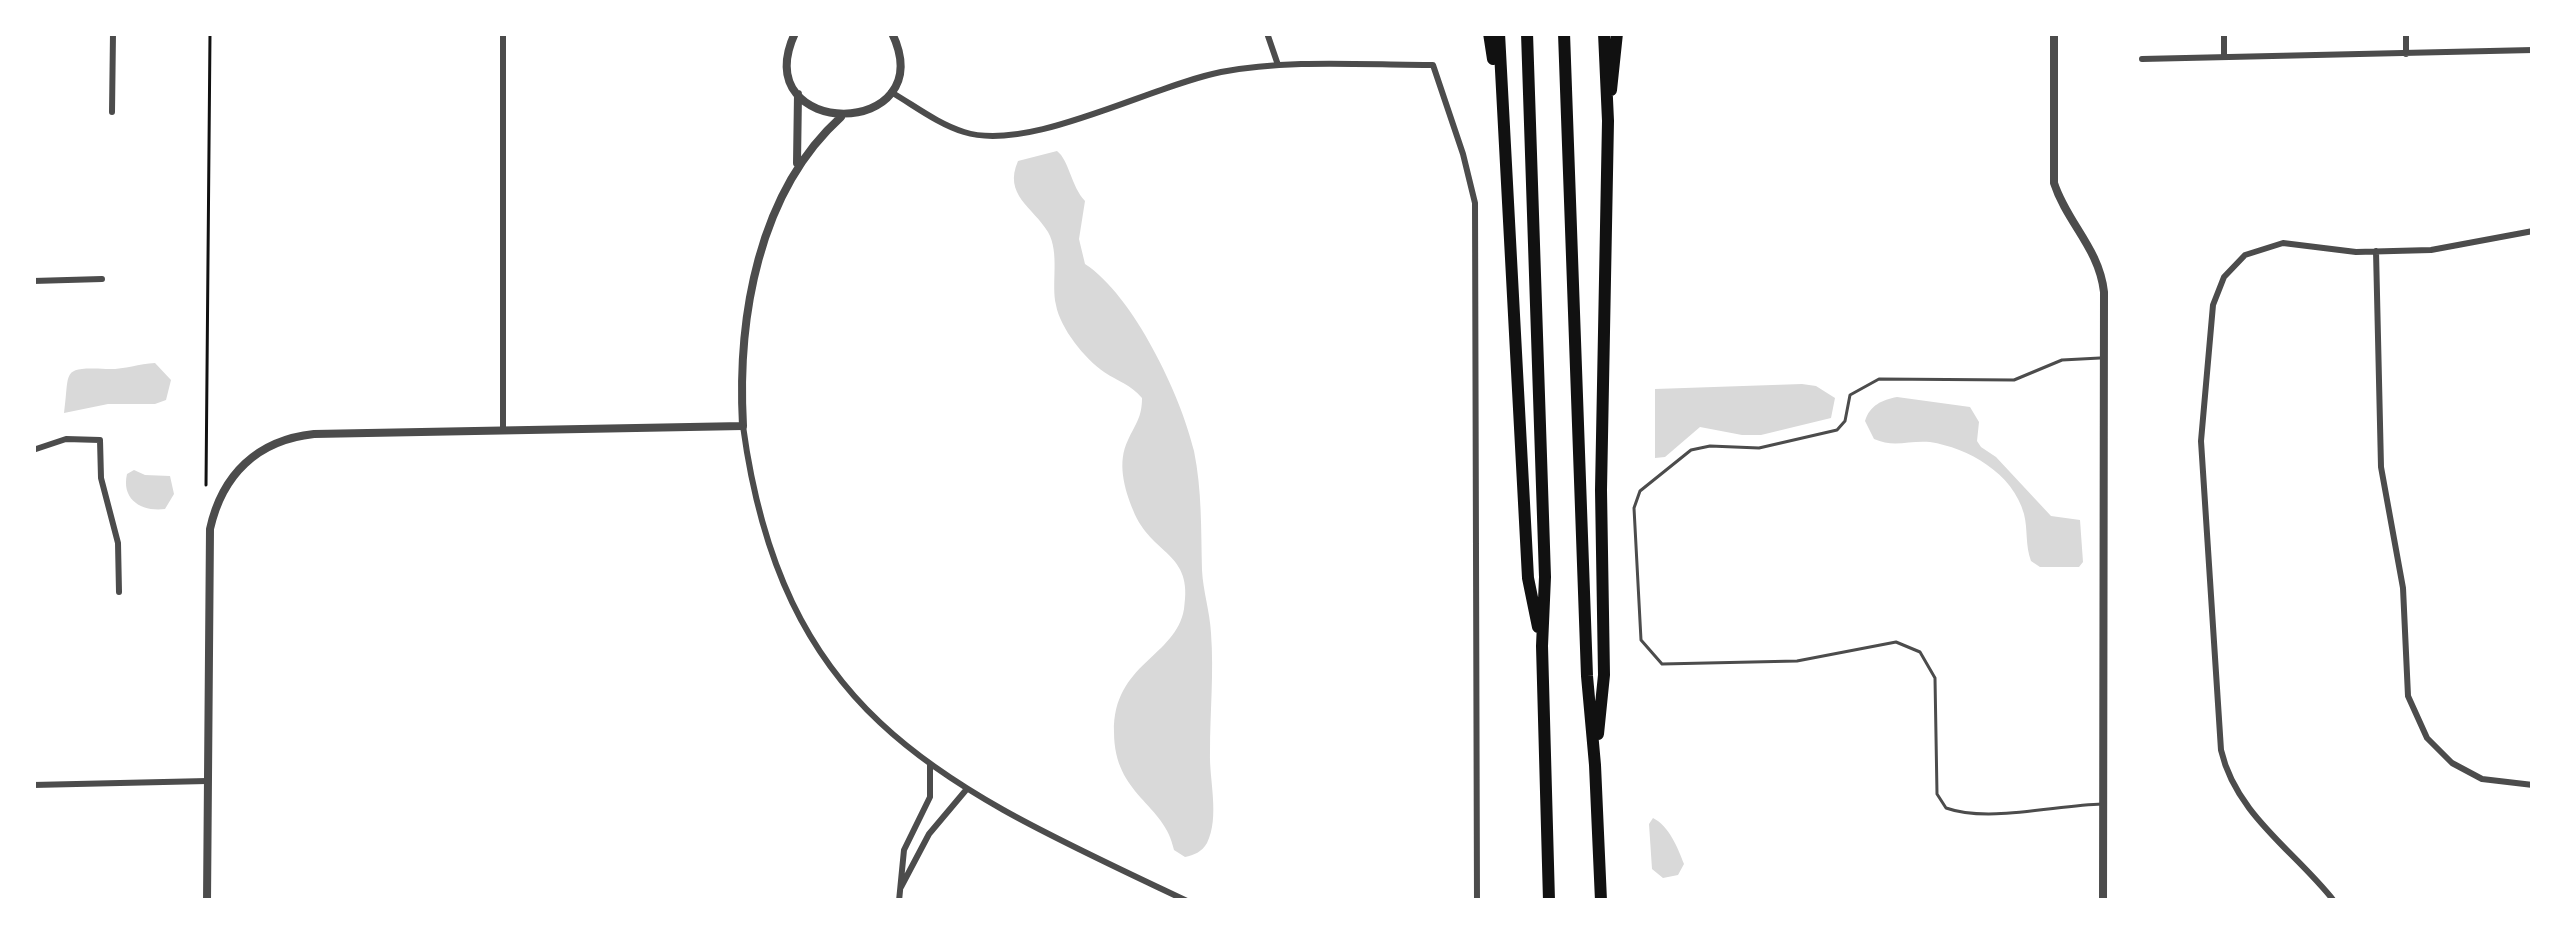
<!DOCTYPE html>
<html>
<head>
<meta charset="utf-8">
<style>
	body { margin:0 }
	#map { position:relative; width:2566px; height:934px; overflow:hidden; background:#fff; font-family:Rubik,sans-serif }
	canvas { display:block }
	.frame { position:absolute; inset:0; border:36px solid #fff; pointer-events:none }
</style>
</head>
<body>
<div id="map">
<canvas width="2566" height="934"></canvas>
<div class="frame"></div>
</div>
<script>
const c = document.querySelector('canvas').getContext('2d');
c.lineJoin = 'round';
function paint(path, color) { c.fillStyle = color; c.fill(path, 'evenodd'); }
function trace(path, color, width, dash) { c.strokeStyle = color; c.lineWidth = width; c.lineCap = dash ? 'butt' : 'round'; c.setLineDash(dash || []); c.stroke(path); }
const water = new Path2D(`
	M1057,151C1069,160 1071,186 1085,201L1079,239L1085,264C1133,295 1181,395 1194,451C1202,490 1201,530 1202,570C1203,591 1210,612 1211,633C1214,673 1210,712 1210,752C1209,780 1220,817 1207,843C1202,852 1194,855 1185,857L1174,850C1165,803 1114,796 1114,732C1113,663 1176,657 1184,609C1194,551 1151,556 1133,510C1124,488 1117,462 1128,440C1136,423 1142,417 1142,398C1130,384 1119,382 1104,372C1085,359 1060,328 1056,305C1051,283 1060,253 1048,232C1033,207 1003,195 1018,161Z
	M155,363L171,380L166,400L155,404H108L64,413C70,371 60,367 106,369C122,370 138,364 155,363Z
	M1802,384L1816,386L1835,398L1831,418L1761,435H1742L1700,427L1665,457L1655,458V389Z
	M1897,397L1970,407L1979,422L1977,441L1981,447L1996,457L2051,516L2080,520L2083,562L2079,567H2040L2031,561C2025,545 2028,530 2024,514C2013,473 1968,448 1930,442C1909,440 1894,448 1874,439L1865,421C1870,405 1882,400 1897,397Z
	M134,470L145,475L170,476L174,494L165,509C142,512 121,500 127,474Z
	M1653,818C1669,826 1678,848 1684,864L1678,875L1663,878L1652,869L1649,824Z`);
const path = new Path2D(`
	M206,485L210,33`);
const service = new Path2D(`
	M2100,358L2062,360L2014,380L1879,379L1850,395L1845,421L1837,430L1759,448L1710,446L1691,450L1640,491L1634,508L1641,640L1662,664L1797,661L1896,642L1920,652L1935,678L1937,794L1946,808C1988,823 2057,805 2102,804`);
const minor = new Path2D(`
	M1267,33L1278,65
	M2406,54V33
	M2224,57V33
	M2142,59L2533,50
	M891,92C915,106 938,124 964,132C1029,153 1150,86 1221,72C1290,59 1363,65 1433,65L1463,154L1475,203L1477,901
	M112,112L113,33
	M2376,251L2381,467L2403,588L2408,696L2427,738L2452,763L2482,779L2533,785
	M33,281L102,279
	M743,426C783,721 945,786 1187,901
	M503,429V33
	M33,450L66,439L100,440L101,478L118,543L119,592
	M33,785L207,781
	M901,887L929,834L966,790
	M899,901L904,850L930,797V765
	M2334,901C2295,851 2236,815 2221,750L2201,441L2213,305L2224,277L2245,255L2283,243L2356,252L2431,250L2533,231`);
const tertiary = new Path2D(`
	M795,33C745,141 943,140 892,33
	M2054,33V183C2067,223 2099,248 2104,292L2103,901
	M797,163L798,94
	M207,901L210,529C222,475 257,440 314,434L743,426C737,318 758,192 841,117`);
const motorway = new Path2D(`
	M1489,33L1493,59
	M1499,33L1528,578L1538,627
	M1527,33L1545,577L1542,646L1549,901
	M1564,33L1587,676L1595,765L1601,901
	M1611,90L1617,33
	M1598,734L1604,675L1601,490L1608,121L1604,33`);
paint(water, '#d9d9d9');
trace(path, '#111', 3);
trace(service, '#4c4c4c', 3);
trace(minor, '#4c4c4c', 6);
trace(tertiary, '#4c4c4c', 8);
trace(motorway, '#111', 12);
</script>
</body>
</html>
